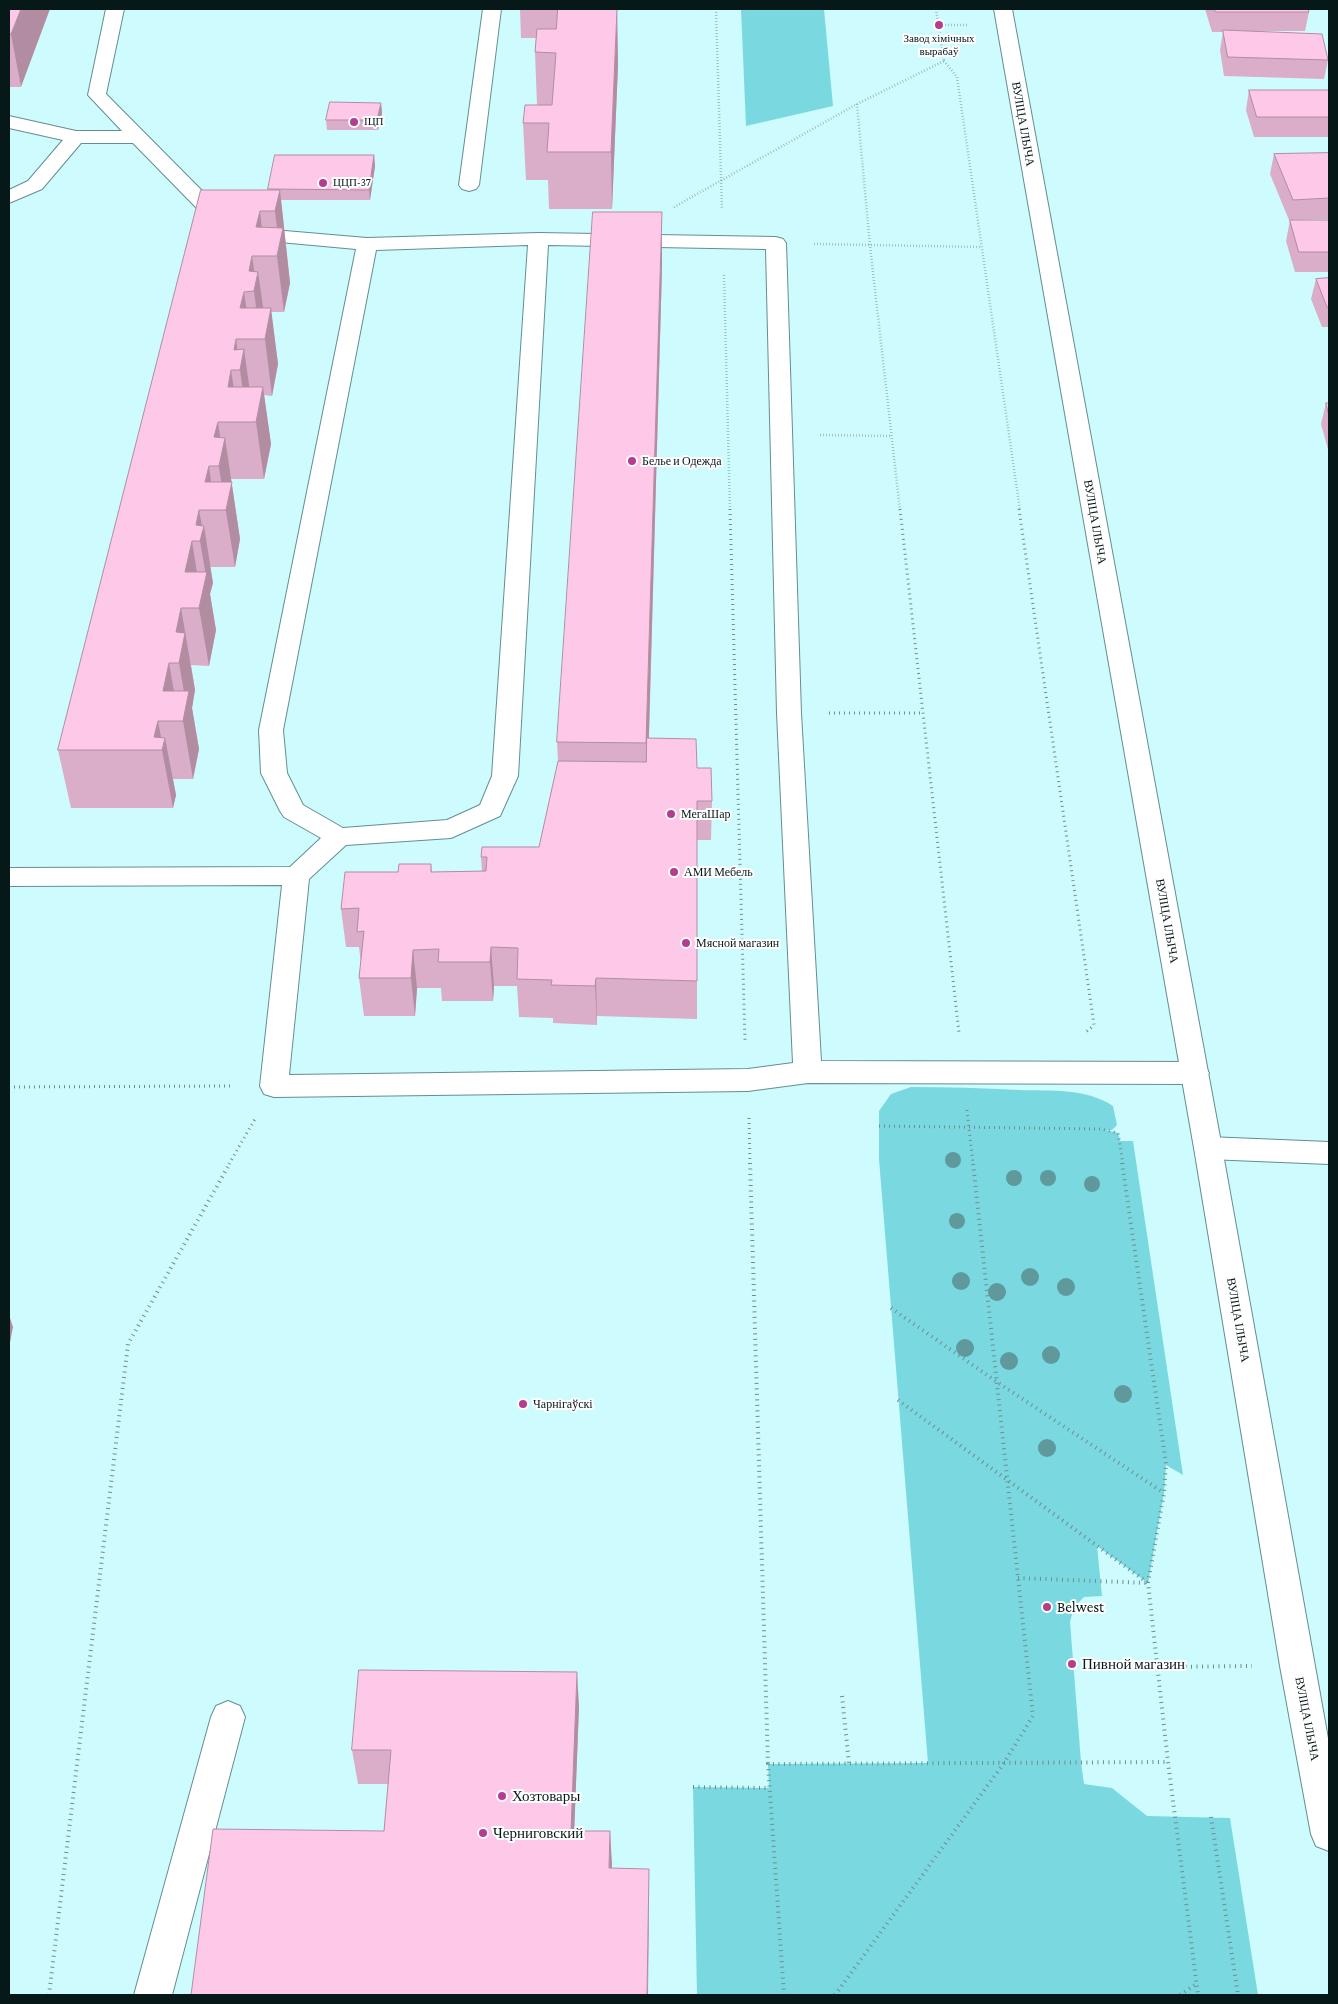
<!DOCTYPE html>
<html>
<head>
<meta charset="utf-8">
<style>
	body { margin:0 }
	#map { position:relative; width:1338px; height:2004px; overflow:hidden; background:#cefbfe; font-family:"Crimson Pro",serif }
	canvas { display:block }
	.frame { position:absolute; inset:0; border:10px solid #071819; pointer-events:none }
</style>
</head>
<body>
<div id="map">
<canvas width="1338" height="2004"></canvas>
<div class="frame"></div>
</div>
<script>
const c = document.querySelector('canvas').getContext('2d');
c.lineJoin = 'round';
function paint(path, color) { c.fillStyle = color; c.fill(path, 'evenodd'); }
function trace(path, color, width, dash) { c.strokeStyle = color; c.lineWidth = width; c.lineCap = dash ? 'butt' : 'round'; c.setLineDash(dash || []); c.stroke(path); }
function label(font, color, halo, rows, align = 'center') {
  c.font = font + ' "Crimson Pro",serif'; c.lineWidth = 4; c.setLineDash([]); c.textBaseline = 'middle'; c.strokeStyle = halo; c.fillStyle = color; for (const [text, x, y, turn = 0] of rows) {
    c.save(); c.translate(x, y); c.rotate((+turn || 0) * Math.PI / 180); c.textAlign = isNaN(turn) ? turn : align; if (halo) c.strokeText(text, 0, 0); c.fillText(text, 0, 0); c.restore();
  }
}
const green = new Path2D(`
	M741,9H824L833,106L746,126Z
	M911,1087C947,1087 983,1088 1019,1090C1051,1091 1086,1088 1113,1106L1117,1125L1112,1130H1106L1118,1133L1120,1141H1133L1183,1475L1166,1465L1164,1493L1148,1583L1097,1546L1102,1596L1084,1597L1074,1607L1070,1622L1081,1762L1084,1784L1112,1788L1147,1816L1230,1818L1258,1995H697L693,1787L769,1788L768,1764L928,1763L879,1159V1111L891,1094Z`);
const pathFar2 = new Path2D(`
	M716,9L722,209
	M936,9L944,61
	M939,25H968
	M944,61L957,77L1020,510
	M857,104L870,246L900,510
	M674,207L857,104L944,61
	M814,244L981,247
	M724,275L730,510
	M820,435L892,436`);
const pathFar1 = new Path2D(`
	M730,509L745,1041
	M900,509L959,1033
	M1019,509L1094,1025L1084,1034
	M829,713H923
	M9,1087L232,1086
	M967,1110L973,1164
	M749,1118L750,1164
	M879,1126L1101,1129L1118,1133L1123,1164
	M229,1164L255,1119`);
const path = new Path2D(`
	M750,1163L768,1764
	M1122,1163L1166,1464L1164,1493L1148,1583L1168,1762L1198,1995
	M891,1308L997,1382L1164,1493
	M898,1400L1148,1583
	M1018,1578L1148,1583
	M1158,1667L1252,1666
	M842,1696L849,1764
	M693,1787L769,1788
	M1211,1817L1238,1995
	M49,1995L128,1344L230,1163
	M784,1995L768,1764L1168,1762
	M835,1995L1004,1763L1033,1716L973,1163
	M1180,1995L1196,1984`);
const service = new Path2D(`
	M106,9H124L106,94L238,227L367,238L538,233L776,237L783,239L786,243L801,713L821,1061L1195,1062L1205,1066L1209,1073L1205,1080L1195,1084L808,1083L748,1091L274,1097L264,1094L260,1086L282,885L9,886V868L290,867L321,838L284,817L280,811L261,773L259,730L356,249L225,237L133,143H81L42,189L9,203V190L28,181L63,140L9,128V116L76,131H122L88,95ZM528,245L492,776L480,805L447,820L343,828L303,805L287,773L283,730L376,250ZM548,245L766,249L777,713L793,1063L748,1069L289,1075L309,879L346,845L451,838L500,816L518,776Z
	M483,9H501L479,185L476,189L469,191L462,189L459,185Z
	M1208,1137L1329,1142V1164L1208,1159L1198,1156L1194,1148L1198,1140Z
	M228,1701L240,1706L245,1717L172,1995H134L211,1717L216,1706Z`);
const primary = new Path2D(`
	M994,9H1012L1222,1148L1329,1744V1851L1316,1846L1311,1834L1280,1666L1194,1148Z`);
const trees = [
	[953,1160,8],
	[1014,1178,8],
	[1048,1178,8],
	[1092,1184,8],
	[957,1221,8],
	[1030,1277,9],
	[961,1281,9],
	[1066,1287,9],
	[997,1292,9],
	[965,1348,9],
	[1051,1355,9],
	[1009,1361,9],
	[1123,1394,9],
	[1047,1448,9]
];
const wall = new Path2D(`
	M9,9L21,87H9Z
	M520,9H617L618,65L612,209H549L548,180H526L523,123L537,105L535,52L536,38H521Z
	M1205,9H1308L1309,12L1305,31H1257L1328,60L1324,79L1224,76L1220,50L1223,32H1212Z
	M1249,90H1329V137H1254L1246,110Z
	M381,103L382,113L378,130H327L326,120Z
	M1329,153V219L1289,220L1270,174L1274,154Z
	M374,155L375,166L370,200H281L290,283L284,312H271L278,364L272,396L264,395L271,444L264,479H231L240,539L235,567H210L213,583L210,594L216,630L209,666L191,665L195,690L192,708L199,749L193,779H173L176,795L173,808H71L58,750L201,190H268V189Z
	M1290,220H1329V272H1295L1286,241Z
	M662,267L649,738L712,801L711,840H697V1019L597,1016V1025L553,1023V1018L519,1017L517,986H494L493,1001H442L441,988H417L415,1016H364L359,978L361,964L359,947H346L341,909L398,872L431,864L432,872L482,871L481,857L539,847L558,761L557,742Z
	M1329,278V327H1322L1311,299L1316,279Z
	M1326,403H1329V453L1321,424Z
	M579,1706L574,1831H610L611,1868L649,1901L384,1831L388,1784H358L352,1750Z`);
const shadedWall = new Path2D(`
	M21,9H50L21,87L11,34Z
	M617,9L618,65L612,209L611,152Z
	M381,103L382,113L378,130L377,120Z
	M374,155L375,166L370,200L369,190Z
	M280,190L290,283L284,312L277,256L279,246L275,211Z
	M260,211L265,256L256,227Z
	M662,212V267L647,800L646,743Z
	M252,256L256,283L258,272L266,327L260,339L254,291L249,271Z
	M244,292L251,339L240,308Z
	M271,308L278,364L272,396L265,339Z
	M236,339L240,369L244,349L252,406L247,422L240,370L234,350Z
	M231,370L239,422L228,387Z
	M263,387L271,444L264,479L256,422Z
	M218,422L222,450L225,438L240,539L235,567L214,437Z
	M209,466L215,510L205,482Z
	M199,510L203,531L204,526L213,583L210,594L216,630L209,666L199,608L206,576L200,541L196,525Z
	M192,541L201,598L185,572Z
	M181,608L195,690L192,708L199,749L193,779L183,721L186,704L179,663L176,632Z
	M169,663L179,720L163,691Z
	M158,721L163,748L165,738L176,795L173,808L162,750L154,737Z
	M491,947L494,986L493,1001L490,962Z
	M413,950L417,988L415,1016L411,978Z
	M596,978L597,1016V1025L595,986Z
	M9,1315L13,1327L9,1348Z
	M577,1672L579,1706L573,1863L571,1831Z
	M610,1831L612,1864L610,1900L609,1868Z
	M649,1869V1901L648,1995H647Z`);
const building = new Path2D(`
	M9,9H21L11,34H9Z
	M558,9H617L611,152H547L549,123H523L525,105H552L556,53L535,52L537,29H556Z
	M1214,9H1308L1309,12H1216Z
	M1223,30L1322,34L1328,60L1228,57Z
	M1249,90H1329V117H1257Z
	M330,102L381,103L377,120H326Z
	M1329,153V198L1293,200L1274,154Z
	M275,155H374L369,190L268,189Z
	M201,190H280L275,211H260L256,227L283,228L277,256H252L249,271L258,272L254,291L244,292L240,308H271L265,339H236L234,350L244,349L240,370H231L228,387H263L256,422H218L214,437L225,438L219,466H209L205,482H232L226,510H199L196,525L204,526L200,541H192L185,572H207L199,608H181L176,632L185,633L179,663H169L163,691H189L183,721H158L154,737L165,738L162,750H58Z
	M593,212H662L646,743L557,742Z
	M1290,220H1329V252H1299Z
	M1329,278V307H1327L1316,279Z
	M1326,403H1329V415Z
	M647,738L696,739L697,768H711L712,801H697V981L596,978L595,986L551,985L552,980L517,979L518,948L491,947L490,962H438L439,949L413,950L411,978H359L364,931L357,932L359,908L341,909L345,872H398L399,864H431V872L486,871L487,857H481L482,847H539L558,761L646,762Z
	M359,1670L577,1672L571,1831H610L609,1868L649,1869L647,1995H191L213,1829L384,1831L391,1750H352Z`);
const markers = [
	[939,25,5,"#b53d91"],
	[354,122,5,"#b53d91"],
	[323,183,5,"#b53d91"],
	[632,461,5,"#b53d91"],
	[671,814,5,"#b53d91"],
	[674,872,5,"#b53d91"],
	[686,943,5,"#b53d91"],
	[523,1404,5,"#b53d91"],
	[1047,1607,5,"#b53d91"],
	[1072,1664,5,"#b53d91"],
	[502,1796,5,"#b53d91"],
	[483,1833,5,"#b53d91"]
];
const farPoinames = [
	["Завод хімічных",939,39,"center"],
	["вырабаў",939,52,"center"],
	["ІЦП",364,122],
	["ЦЦП-37",333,183]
];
const streetNames = [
	["ВУЛІЦА ІЛЬІЧА",1023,124,80],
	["ВУЛІЦА ІЛЬІЧА",1095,522,80],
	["ВУЛІЦА ІЛЬІЧА",1167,921,80],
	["ВУЛІЦА ІЛЬІЧА",1238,1320,80],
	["ВУЛІЦА ІЛЬІЧА",1307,1719,79]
];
const poiNames = [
	["Белье и Одежда",642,461],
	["МегаШар",681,814],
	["АМИ Мебель",684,872],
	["Мясной магазин",696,943],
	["Чарнігаўскі",533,1404]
];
const nearPoinames = [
	["Belwest",1057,1607],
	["Пивной магазин",1082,1664],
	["Хозтовары",512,1796],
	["Черниговский",493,1833]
];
paint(green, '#7ad9e0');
trace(service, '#648e91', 2);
trace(primary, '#648e91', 2);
trace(pathFar2, '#6f8e90', 2.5, [0.5, 2.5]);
trace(pathFar1, '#6f8e90', 3, [1, 4]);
trace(path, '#6f8e90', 4, [1, 4.5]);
paint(service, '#fff');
paint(primary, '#fff');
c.fillStyle = '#5f999c';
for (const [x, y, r] of trees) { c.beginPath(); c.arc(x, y, r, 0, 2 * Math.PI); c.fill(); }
paint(wall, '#daadc8');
paint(shadedWall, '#b28da2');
paint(building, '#fec9e8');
trace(building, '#b28da2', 1);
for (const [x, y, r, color] of markers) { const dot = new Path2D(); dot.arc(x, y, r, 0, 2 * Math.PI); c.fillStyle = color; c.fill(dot); trace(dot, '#fefefe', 2); }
label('11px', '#071819', '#fefefe', farPoinames, 'left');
label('12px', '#071819', '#fefefe', streetNames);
label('12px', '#071819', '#fefefe', poiNames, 'left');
label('15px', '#071819', '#fefefe', nearPoinames, 'left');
</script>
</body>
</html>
